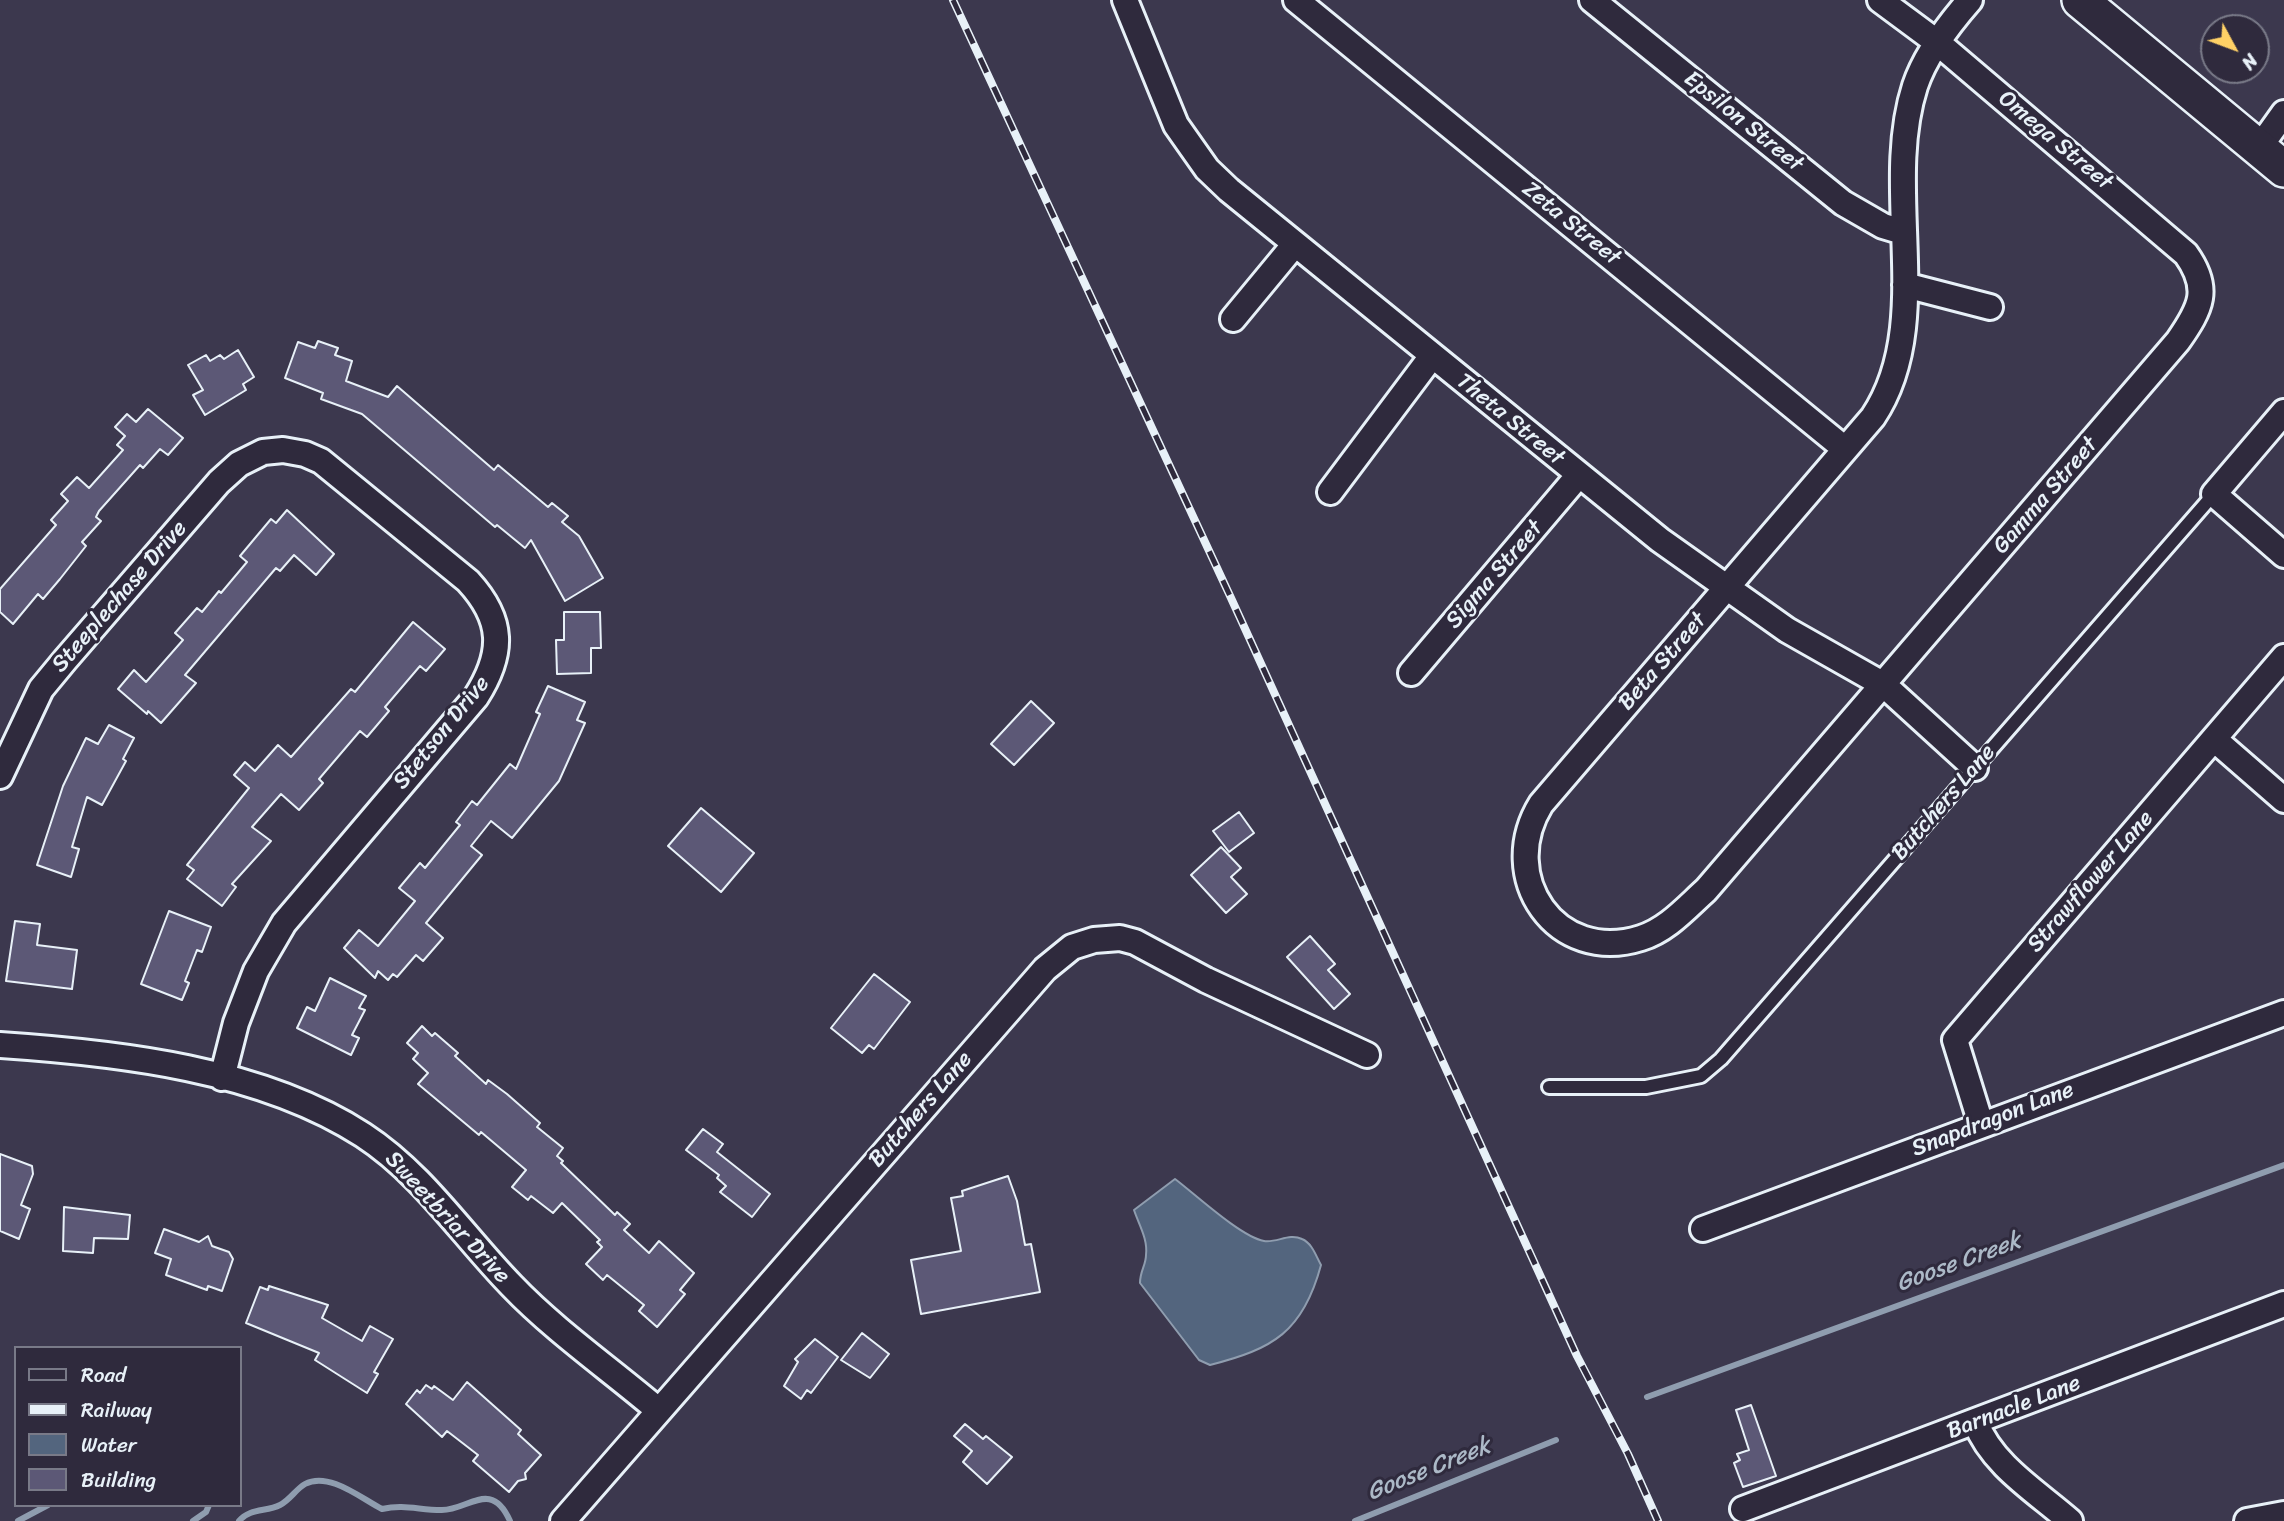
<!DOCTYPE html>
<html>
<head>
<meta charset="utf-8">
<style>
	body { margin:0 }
	#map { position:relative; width:2284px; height:1521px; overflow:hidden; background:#3c384e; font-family:Sriracha,sans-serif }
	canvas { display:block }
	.legend { position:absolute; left:14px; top:1346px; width:228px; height:161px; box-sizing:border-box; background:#2f2a3d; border:2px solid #797a88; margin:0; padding:9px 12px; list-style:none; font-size:21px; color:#e8f1f8 }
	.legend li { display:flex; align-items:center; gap:14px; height:35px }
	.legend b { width:35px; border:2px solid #797a88 }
	.north { position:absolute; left:2200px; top:14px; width:70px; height:70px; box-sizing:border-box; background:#2f2a3d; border:2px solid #797a88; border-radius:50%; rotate:131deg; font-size:19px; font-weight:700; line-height:28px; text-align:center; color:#e8f1f8 }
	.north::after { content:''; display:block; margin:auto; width:24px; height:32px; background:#ffd166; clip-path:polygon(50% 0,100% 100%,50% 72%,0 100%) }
</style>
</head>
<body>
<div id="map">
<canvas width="2284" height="1521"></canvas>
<ul class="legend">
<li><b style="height:9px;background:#2f2a3d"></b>Road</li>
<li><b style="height:9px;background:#e8f1f8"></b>Railway</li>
<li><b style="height:19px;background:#53657e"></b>Water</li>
<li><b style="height:19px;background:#5c5876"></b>Building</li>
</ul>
<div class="north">N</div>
</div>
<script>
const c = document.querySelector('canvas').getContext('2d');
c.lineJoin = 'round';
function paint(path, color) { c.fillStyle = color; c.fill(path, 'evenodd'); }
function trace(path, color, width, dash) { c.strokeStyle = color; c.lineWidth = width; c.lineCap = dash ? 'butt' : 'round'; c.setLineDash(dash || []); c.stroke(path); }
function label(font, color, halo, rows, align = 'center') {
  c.font = font + ' Sriracha,sans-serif'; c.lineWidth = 6; c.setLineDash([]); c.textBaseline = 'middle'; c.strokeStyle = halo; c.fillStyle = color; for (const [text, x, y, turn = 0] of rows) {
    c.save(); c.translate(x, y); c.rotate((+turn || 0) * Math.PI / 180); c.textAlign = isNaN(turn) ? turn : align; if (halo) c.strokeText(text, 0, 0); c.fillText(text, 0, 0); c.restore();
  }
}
const water = new Path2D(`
	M1175,1179C1195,1194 1241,1237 1264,1241C1277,1243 1289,1233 1302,1239C1312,1243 1316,1256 1321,1265C1303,1332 1273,1349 1210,1365L1199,1360L1140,1283C1140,1271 1146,1265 1146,1255C1148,1239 1139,1225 1134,1210Z`);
const stream = new Path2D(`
	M1647,1397L2284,1165
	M18,1521L48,1505
	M193,1521L206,1512L209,1505
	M239,1521C250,1508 266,1512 280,1505C290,1500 296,1489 305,1484C329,1471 362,1499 382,1509C404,1504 419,1510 441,1510C468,1511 491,1478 510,1521
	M1355,1521L1556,1440`);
const building = new Path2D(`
	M318,341L338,348L335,355L352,361L346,381L388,397L397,386L494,470L498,465L548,507L552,503L568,516L562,522L579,536L603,578L565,601L531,540L525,548L497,525L495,527L362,414L321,399L323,393L285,378L298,342L315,348Z
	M238,350L254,377L243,384L246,390L205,415L193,395L203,390L188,365L206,355L210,361L220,355L224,359Z
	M148,409L183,438L168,455L160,449L143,468L140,465L99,511L96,517L101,521L82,542L86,546L60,579L43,599L38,594L13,624L0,612V589L56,525L51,520L68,501L61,494L77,477L89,488L123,450L117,445L125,436L115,427L127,414L136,422Z
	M287,510L334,554L316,575L294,555L280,571L276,568L185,675L196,683L161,723L148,711L147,714L118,689L134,670L146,682L183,640L175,633L197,608L202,612L219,591L221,593L247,562L240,556L271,519L276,523Z
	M564,612H600L601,648H591V673L557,674L556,640H564Z
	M413,622L445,649L426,671L420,666L385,707L389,711L367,737L360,731L319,779L323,783L299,810L281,794L252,827L271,841L232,884L236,887L222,906L187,879L194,870L187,865L249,788L234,775L245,762L255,771L278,745L291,757L351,689L355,692Z
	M548,686L585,702L577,720L585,723L559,781L512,838L491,821L471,846L482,855L426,923L443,938L423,961L416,955L397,977L393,974L388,980L378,971L375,978L344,948L359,930L378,946L415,901L399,888L420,863L425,868L460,825L456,822L472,801L477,805L510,764L516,769L540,714L536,712Z
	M1031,701L1054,723L1014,765L991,744Z
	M109,725L134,738L123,759L126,761L102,805L87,797L72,847L79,849L71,877L37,865L63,786L86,738L98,744Z
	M701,808L754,853L721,892L668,846Z
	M1239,812L1254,833L1229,852L1213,831Z
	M1221,847L1241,868L1231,877L1247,894L1226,913L1191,875Z
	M169,911L211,927L202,952L197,950L185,981L189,983L182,1000L141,984Z
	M15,921L40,924L37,945L77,950L72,989L6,981Z
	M1310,936L1335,964L1328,970L1350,994L1334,1009L1287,957Z
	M874,974L910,1002L874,1049L869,1045L862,1053L831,1028Z
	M330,978L366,996L359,1008L365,1010L352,1035L359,1038L351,1055L297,1028L307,1007L315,1011Z
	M422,1026L432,1036L435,1033L458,1053L455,1056L486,1084L488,1080L507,1094L540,1123L537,1127L563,1148L557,1156L563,1161L561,1163L615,1215L617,1212L630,1224L624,1230L649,1253L659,1241L694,1273L680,1290L685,1294L657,1327L639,1311L644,1305L607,1275L603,1280L586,1264L602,1247L597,1242L600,1240L562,1203L553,1213L531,1196L528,1200L512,1187L526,1170L481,1132L479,1135L418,1084L428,1073L413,1059L418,1053L407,1043Z
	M703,1129L723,1144L717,1152L770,1194L752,1217L720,1192L726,1186L717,1178L719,1175L686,1150Z
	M0,1154L32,1166L33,1174L21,1205L30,1209L19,1239L0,1231Z
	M1008,1176L1017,1201L1025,1245L1031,1244L1040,1292L921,1314L911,1260L961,1251L951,1198L963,1196L962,1191Z
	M64,1207L130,1215L128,1239L94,1238L93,1253L63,1251Z
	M164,1229L199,1242L208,1236L212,1246L229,1252L233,1259L222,1291L208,1286L207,1290L166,1275L171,1259L155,1253Z
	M269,1286L328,1305L322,1318L362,1341L370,1326L393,1339L374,1372L378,1374L367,1393L315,1360L319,1353L246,1323L260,1287L268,1290Z
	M862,1333L889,1354L870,1378L841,1360Z
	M815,1339L838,1357L811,1393L807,1390L801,1399L784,1386L798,1362L795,1359Z
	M467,1382L521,1430L518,1434L541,1455L525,1473L526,1479L518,1481L509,1492L473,1461L478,1455L447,1431L442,1437L406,1404L417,1390L420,1393L426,1385L432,1389L434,1386L453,1400Z
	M1751,1405L1776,1476L1743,1487L1734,1463L1740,1460L1737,1454L1749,1450L1736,1410Z
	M965,1424L983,1439L986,1436L1012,1457L987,1484L963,1462L972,1451L954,1436Z`);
const lane = new Path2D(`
	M1549,1087H1646L1701,1076L1721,1059L2214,494`);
const street = new Path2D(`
	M1125,0L1176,125L1207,169L1229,190L1660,540L1787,630L1884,685L1975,768
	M1296,0L1845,449
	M1592,0L1843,203L1883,226L1903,232
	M1880,0L1938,43L2186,254C2211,289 2201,308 2178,341L1706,890C1686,908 1667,930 1641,938C1556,965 1496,877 1541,804L1873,417C1936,323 1881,191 1915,86C1925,56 1949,24 1970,0
	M2259,148L2284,113
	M1905,285L1990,307
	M1233,319L1295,244
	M2284,412L2214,494L2284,555
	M1330,492L1432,356
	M1411,673L1578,476
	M2214,739L2284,800
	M0,776L41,689L65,660L219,482L239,464L263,452L283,450L305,454L321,461L468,581C504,620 504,653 476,697L284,923L256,971L236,1023L222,1078
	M0,1045C119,1053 261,1069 363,1135C423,1174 463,1236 512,1286C554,1330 611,1370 658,1410
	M1981,1124L1955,1040L2284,657
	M1703,1229L2284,1013
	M1976,1423C1992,1465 2037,1492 2070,1521
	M1743,1509L2284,1304
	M563,1521L1045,969L1072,947L1094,940L1120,938L1135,942L1206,980L1367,1055
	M2247,1521L2284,1514`);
const secondary = new Path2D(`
	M2080,0L2284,169`);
const rail = new Path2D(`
	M953,0L1231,598L1577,1356L1628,1454L1658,1521`);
const streetNames = [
	["Epsilon Street",1743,122,39],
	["Omega Street",2055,141,40],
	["Zeta Street",1571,224,39],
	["Theta Street",1510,420,39],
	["Gamma Street",2046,496,-49],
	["Sigma Street",1495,575,-49],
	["Steeplechase Drive",120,597,-49],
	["Beta Street",1663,662,-49],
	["Stetson Drive",442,733,-51],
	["Butchers Lane",1944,803,-49],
	["Strawflower Lane",2091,882,-49],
	["Butchers Lane",921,1110,-49],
	["Snapdragon Lane",1993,1120,-21],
	["Sweetbriar Drive",447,1218,47],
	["Barnacle Lane",2014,1408,-21]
];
const waterNames = [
	["Goose Creek",1959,1263,-20],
	["Goose Creek",1429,1470,-22]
];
paint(water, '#53657e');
trace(water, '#8f9daf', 2);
trace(stream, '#8f9daf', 6);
paint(building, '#5c5876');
trace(building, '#e8f1f8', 2);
trace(lane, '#e8f1f8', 18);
trace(street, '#e8f1f8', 30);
trace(secondary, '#e8f1f8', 40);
trace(lane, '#2f2a3d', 12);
trace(street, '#2f2a3d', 24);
trace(secondary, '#2f2a3d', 35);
trace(rail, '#e8f1f8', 8);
trace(rail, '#2f2a3d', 5, [16]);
label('23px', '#e8f1f8', '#2f2a3d', streetNames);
label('italic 24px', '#acb9c7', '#2f2a3d', waterNames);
</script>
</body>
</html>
